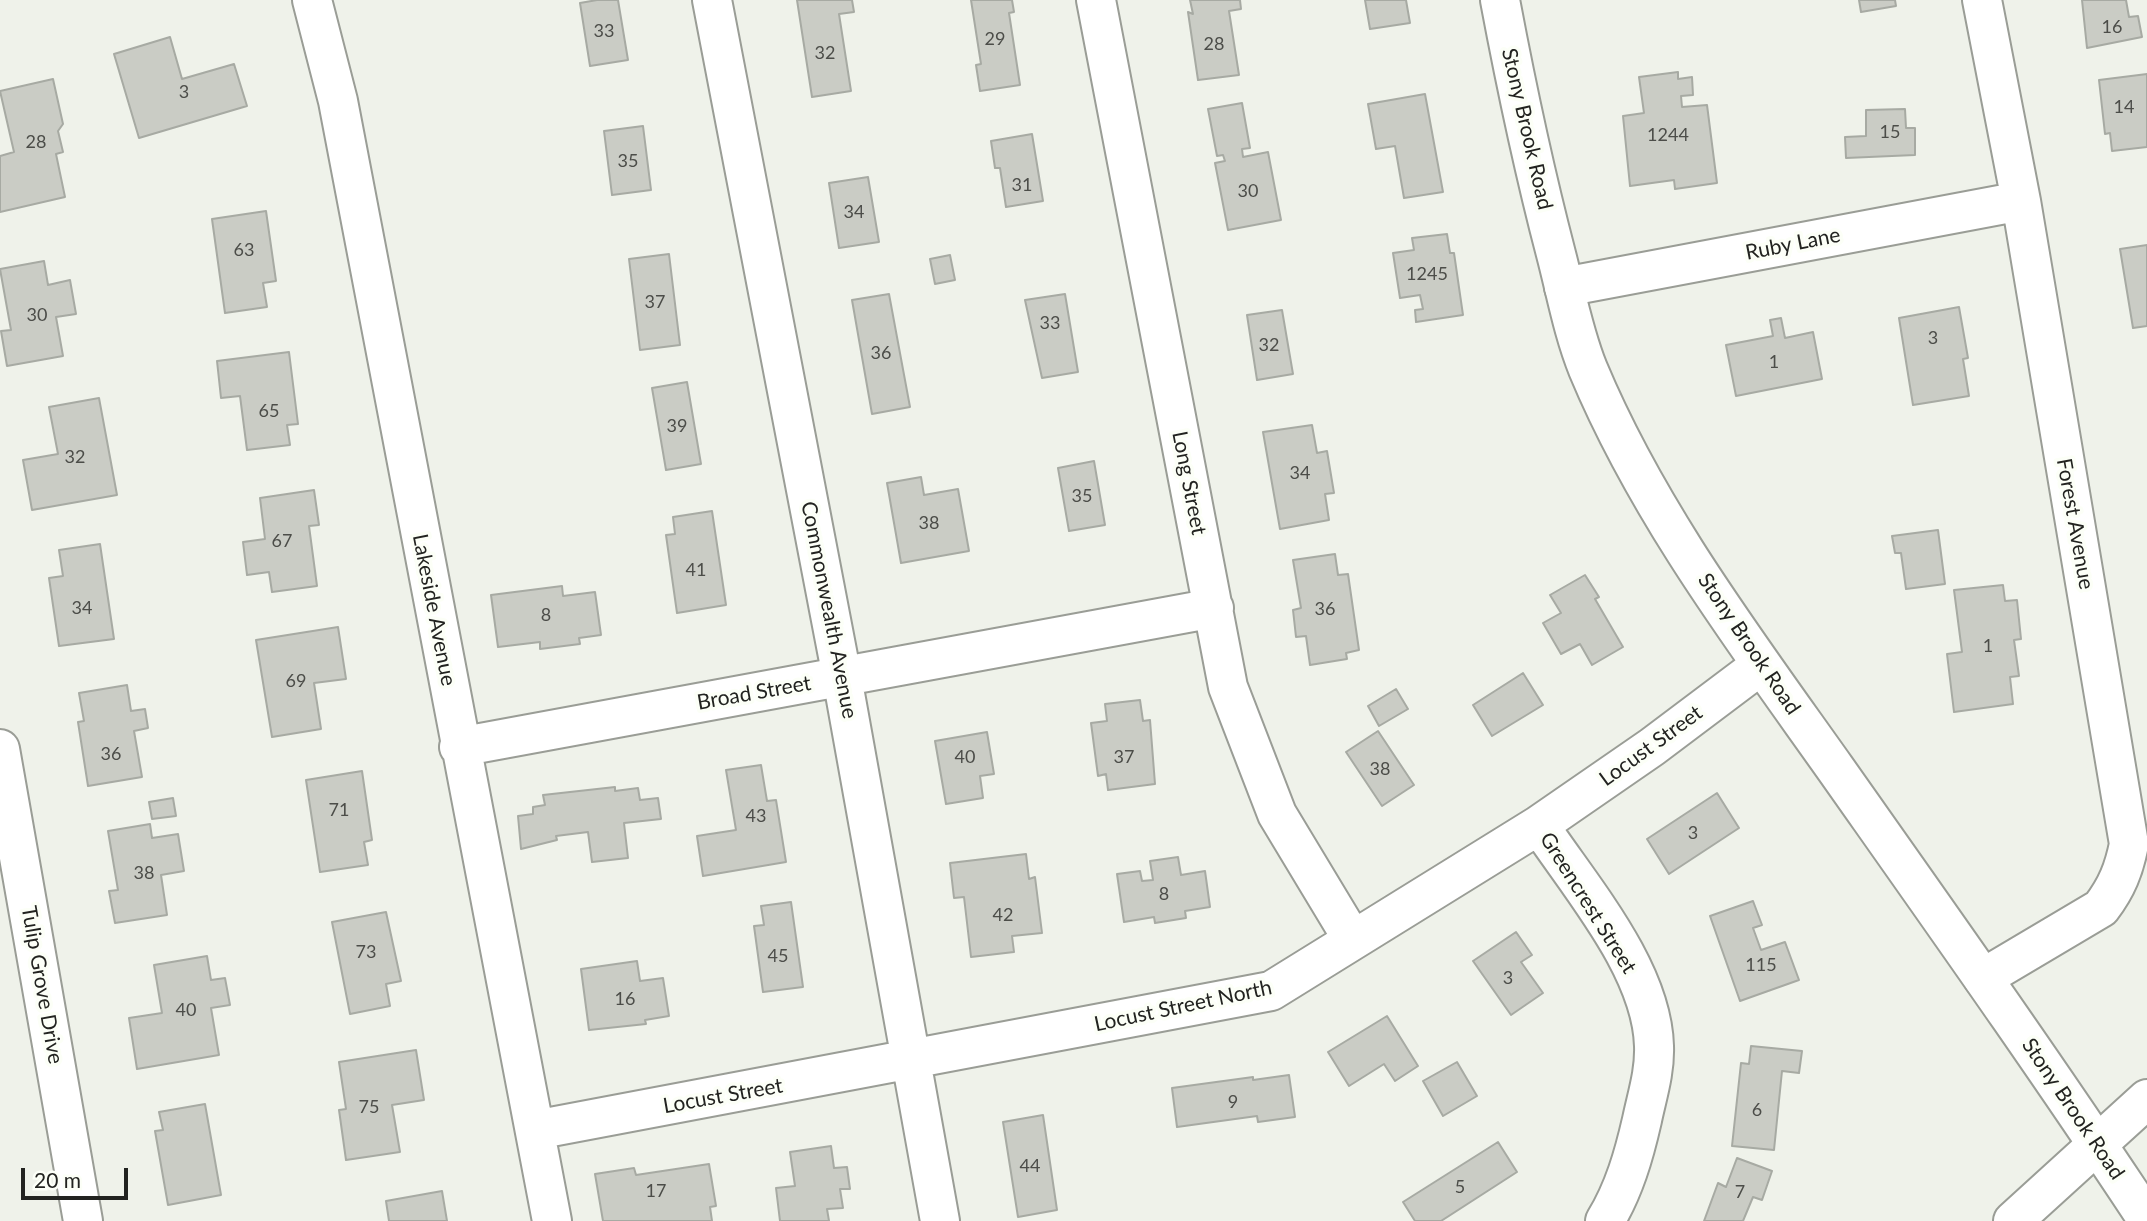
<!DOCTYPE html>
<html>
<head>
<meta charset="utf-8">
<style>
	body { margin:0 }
	#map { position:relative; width:2147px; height:1221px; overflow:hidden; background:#eff2ea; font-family:Lato,sans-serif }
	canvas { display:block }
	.scale { position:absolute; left:21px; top:1168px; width:107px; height:32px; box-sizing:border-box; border:4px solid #222320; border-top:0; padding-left:9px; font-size:21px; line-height:24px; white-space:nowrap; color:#222320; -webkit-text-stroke:5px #fcfff7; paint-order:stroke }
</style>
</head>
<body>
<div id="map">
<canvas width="2147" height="1221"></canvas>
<div class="scale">20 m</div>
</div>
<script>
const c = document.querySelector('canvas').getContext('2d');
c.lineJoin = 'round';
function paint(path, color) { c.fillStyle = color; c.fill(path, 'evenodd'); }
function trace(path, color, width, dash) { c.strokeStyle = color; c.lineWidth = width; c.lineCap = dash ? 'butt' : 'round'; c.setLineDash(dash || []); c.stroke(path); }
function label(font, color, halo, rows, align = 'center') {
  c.font = font + ' Lato,sans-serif'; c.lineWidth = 7; c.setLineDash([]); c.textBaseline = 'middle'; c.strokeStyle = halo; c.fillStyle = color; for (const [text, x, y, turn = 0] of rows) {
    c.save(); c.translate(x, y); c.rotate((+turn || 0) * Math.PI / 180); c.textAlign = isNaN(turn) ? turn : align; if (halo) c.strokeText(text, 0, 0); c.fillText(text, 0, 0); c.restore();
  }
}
const building = new Path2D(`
	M597,0H618L628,60L590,66L580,3Z
	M797,0H852L854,12L839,14L851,91L812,97Z
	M971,0H1012L1014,12L1009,13L1020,85L980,91L976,65L981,64Z
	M1190,0H1240L1241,9L1229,11L1239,75L1198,80L1188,12L1193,14Z
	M1365,0H1406L1410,23L1370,29Z
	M1859,0H1895L1896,6L1861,12Z
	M2082,0H2126L2129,17L2138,16L2142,37L2087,48Z
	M170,37L182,79L234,64L247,106L139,138L114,54Z
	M1678,72V79L1692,77L1693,95L1681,96L1682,107L1707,105L1717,183L1675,189L1674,180L1630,186L1623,116L1644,113L1639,77Z
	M2147,74V147L2112,151L2110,133L2105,134L2099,80Z
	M53,79L63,124L58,131L63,152L56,154L65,197L0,212V156L14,152L0,91Z
	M1425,94L1443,192L1404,198L1395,146L1376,149L1368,104Z
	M1242,103L1250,148L1242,149L1243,157L1268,152L1281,220L1228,230L1215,163L1225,161L1223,155L1217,156L1208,109Z
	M1905,109L1906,128H1915V155L1846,158L1845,137L1866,136V110Z
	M643,126L651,190L612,195L604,131Z
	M1032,134L1043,201L1006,207L1000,168H995L991,141Z
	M868,177L879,242L839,248L829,183Z
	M266,211L276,281L263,283L267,307L225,313L212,219Z
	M1447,234L1450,253H1454L1463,315L1416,322L1415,310L1423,309L1420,295L1400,298L1393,253L1414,250L1412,238Z
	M2147,245V326L2133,328L2120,249Z
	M669,254L680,345L640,350L629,259Z
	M950,255L955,280L935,284L930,259Z
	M44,261L48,285L70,280L76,314L56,317L63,356L7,366L1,331L11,330L0,269Z
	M889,294L910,407L872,414L852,300Z
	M1065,294L1078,372L1042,378L1025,300Z
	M1959,307L1968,358L1963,359L1969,396L1913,405L1899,318Z
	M1282,310L1293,374L1257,380L1247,315Z
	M1781,318L1785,338L1813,332L1822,379L1736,396L1726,345L1773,336L1770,320Z
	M289,352L298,424L287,425L290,445L247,450L240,396L221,398L217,361Z
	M687,382L701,464L666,470L652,388Z
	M99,398L117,495L32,510L23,460L58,454L49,407Z
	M1312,425L1317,453L1327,451L1334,493L1325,494L1329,520L1280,529L1263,432Z
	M1094,461L1105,525L1069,531L1058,468Z
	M921,477L924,495L958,489L969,551L901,563L887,483Z
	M314,490L319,525L309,526L317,586L272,592L269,572L247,575L243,542L265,539L260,498Z
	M712,511L726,605L677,613L666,535L675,534L673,517Z
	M1938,530L1945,584L1906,589L1901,553H1895L1892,536Z
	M100,544L114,639L59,646L49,578L63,576L59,550Z
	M1335,554L1338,575L1348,574L1359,650L1346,653L1347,659L1310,665L1306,636L1296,637L1293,610L1301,608L1293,560Z
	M1585,575L1599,597L1595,599L1623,647L1592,665L1580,644L1561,654L1543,623L1561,613L1550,595Z
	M2003,585L2005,601L2017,600L2021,639L2014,640L2019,676L2010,677L2013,704L1954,712L1947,654L1962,652L1954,590Z
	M562,586L563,596L595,592L601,635L579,638L580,644L540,649V642L498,647L491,595Z
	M338,627L346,679L314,683L321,729L272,737L256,640Z
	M1523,673L1543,705L1492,736L1473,705Z
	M127,685L131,711L145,709L148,728L134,731L142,777L88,786L78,722L84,721L79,693Z
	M1396,689L1408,709L1379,726L1368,706Z
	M1140,700L1143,721L1150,720L1155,784L1108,790L1106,774L1098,776L1091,723L1107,721L1105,704Z
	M1378,731L1414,785L1382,806L1346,752Z
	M987,732L994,774L980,776L983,798L946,804L935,741Z
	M761,765L767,801L776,800L786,862L703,876L697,836L736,830L726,770Z
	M362,771L372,840L364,842L368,865L320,872L306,780Z
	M615,787V791L638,788L640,800L658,798L661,819L624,823L628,858L592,862L588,832L556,836L557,840L521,849L518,816L533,814V807L545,805L543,795Z
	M1717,793L1739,828L1669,874L1647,839Z
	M173,798L176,816L152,819L149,802Z
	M150,824L152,838L178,834L184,871L161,875L167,915L115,923L109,891L118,890L108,831Z
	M1026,854L1029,879L1035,877L1042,933L1012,936L1014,952L971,957L964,897L954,898L950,863Z
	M1178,857L1181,875L1205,871L1210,907L1185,911L1186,918L1155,923L1154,917L1124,922L1117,874L1140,871L1142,881L1153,880L1150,861Z
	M1753,901L1762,925L1753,928L1761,950L1785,942L1799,980L1740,1001L1710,916Z
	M791,902L803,987L763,992L754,926L764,925L761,906Z
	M386,912L401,981L386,984L390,1006L350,1014L332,922Z
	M1516,932L1532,955L1521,962L1543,993L1511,1015L1473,961Z
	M207,956L211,980L225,978L230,1005L211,1008L219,1055L137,1069L129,1018L162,1013L154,965Z
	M637,961L640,981L663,978L669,1016L645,1020L646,1024L589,1030L581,969Z
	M1387,1016L1418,1066L1395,1081L1384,1064L1349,1086L1328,1052Z
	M1751,1046L1802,1051L1799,1073L1782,1071L1774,1150L1732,1146L1741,1063L1749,1064Z
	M416,1050L424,1100L392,1105L400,1152L346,1160L339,1110L346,1109L339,1062Z
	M1457,1062L1477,1096L1443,1116L1423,1081Z
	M1289,1075L1295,1117L1258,1122L1257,1116L1177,1127L1172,1088L1253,1077V1080Z
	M205,1104L221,1195L168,1205L155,1131L163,1130L159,1112Z
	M1043,1115L1057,1210L1018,1217L1003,1122Z
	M1498,1142L1517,1172L1441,1221H1415L1403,1202Z
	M831,1146L834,1168L847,1167L850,1189H840L843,1208L827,1209L829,1221H780L776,1188L795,1186L790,1152Z
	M1737,1158L1772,1171L1762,1200L1753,1197L1743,1221H1704L1718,1183L1726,1187Z
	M709,1164L716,1206L710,1207L712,1221H603L595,1174L634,1168L636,1175Z
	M442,1191L447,1221H389L386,1201Z`);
const street = new Path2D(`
	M312,0L338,101L552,1221
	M712,0L842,677L940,1221
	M1096,0L1228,687L1277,814L1353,940
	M1982,0L2021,201L2129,844C2124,869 2117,887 2101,908L1983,978
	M1564,287L2021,201
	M459,747L1214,608
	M0,749L83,1221
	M1539,825C1581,888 1652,969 1654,1046C1655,1072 1647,1096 1642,1120C1634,1155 1624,1190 1605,1221
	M535,1130L1271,991L1539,825L1652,747L1761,665`);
const secondary = new Path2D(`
	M1500,0C1516,85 1534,170 1556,254C1566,292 1573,332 1588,369C1648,513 1745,641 1835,768C1940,917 2046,1066 2147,1219`);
const highway = new Path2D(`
	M2013,1221L2147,1099`);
const numberNames = [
	["16",2112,27],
	["33",604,31],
	["29",995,39],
	["28",1214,44],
	["32",825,53],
	["3",184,92],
	["14",2124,107],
	["15",1890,132],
	["1244",1668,135],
	["28",36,142],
	["35",628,161],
	["31",1022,185],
	["30",1248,191],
	["34",854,212],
	["63",244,250],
	["1245",1427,274],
	["37",655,302],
	["30",37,315],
	["33",1050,323],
	["3",1933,338],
	["32",1269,345],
	["36",881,353],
	["1",1774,362],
	["65",269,411],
	["39",677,426],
	["32",75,457],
	["34",1300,473],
	["35",1082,496],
	["38",929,523],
	["67",282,541],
	["41",696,570],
	["34",82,608],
	["36",1325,609],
	["8",546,615],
	["1",1988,646],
	["69",296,681],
	["36",111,754],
	["40",965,757],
	["37",1124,757],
	["38",1380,769],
	["71",339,810],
	["43",756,816],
	["3",1693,833],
	["38",144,873],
	["8",1164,894],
	["42",1003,915],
	["73",366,952],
	["45",778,956],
	["115",1761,965],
	["3",1508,978],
	["16",625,999],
	["40",186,1010],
	["9",1233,1102],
	["75",369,1107],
	["6",1757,1110],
	["44",1030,1166],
	["5",1460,1187],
	["17",656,1191],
	["7",1740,1192]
];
const streetNames = [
	["Stony Brook Road",1527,129,77],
	["Ruby Lane",1793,244,-11],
	["Long Street",1189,483,79],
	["Forest Avenue",2075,524,80],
	["Lakeside Avenue",434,610,79],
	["Commonwealth Avenue",829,610,79],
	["Stony Brook Road",1749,644,56],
	["Broad Street",754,693,-10],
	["Locust Street",1651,746,-36],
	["Greencrest Street",1588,903,58],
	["Tulip Grove Drive",42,985,80],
	["Locust Street North",1183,1006,-12],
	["Locust Street",723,1096,-10],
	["Stony Brook Road",2073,1109,56]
];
paint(building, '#caccc5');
trace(building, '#a7aaa3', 2);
trace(street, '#9a9d96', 42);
trace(secondary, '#9a9d96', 42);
trace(highway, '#9a9d96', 42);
trace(street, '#fff', 38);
trace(secondary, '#fff', 38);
trace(highway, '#fff', 38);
label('18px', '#4c4d49', null, numberNames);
label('21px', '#222320', '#fcfff7', streetNames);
</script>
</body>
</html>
